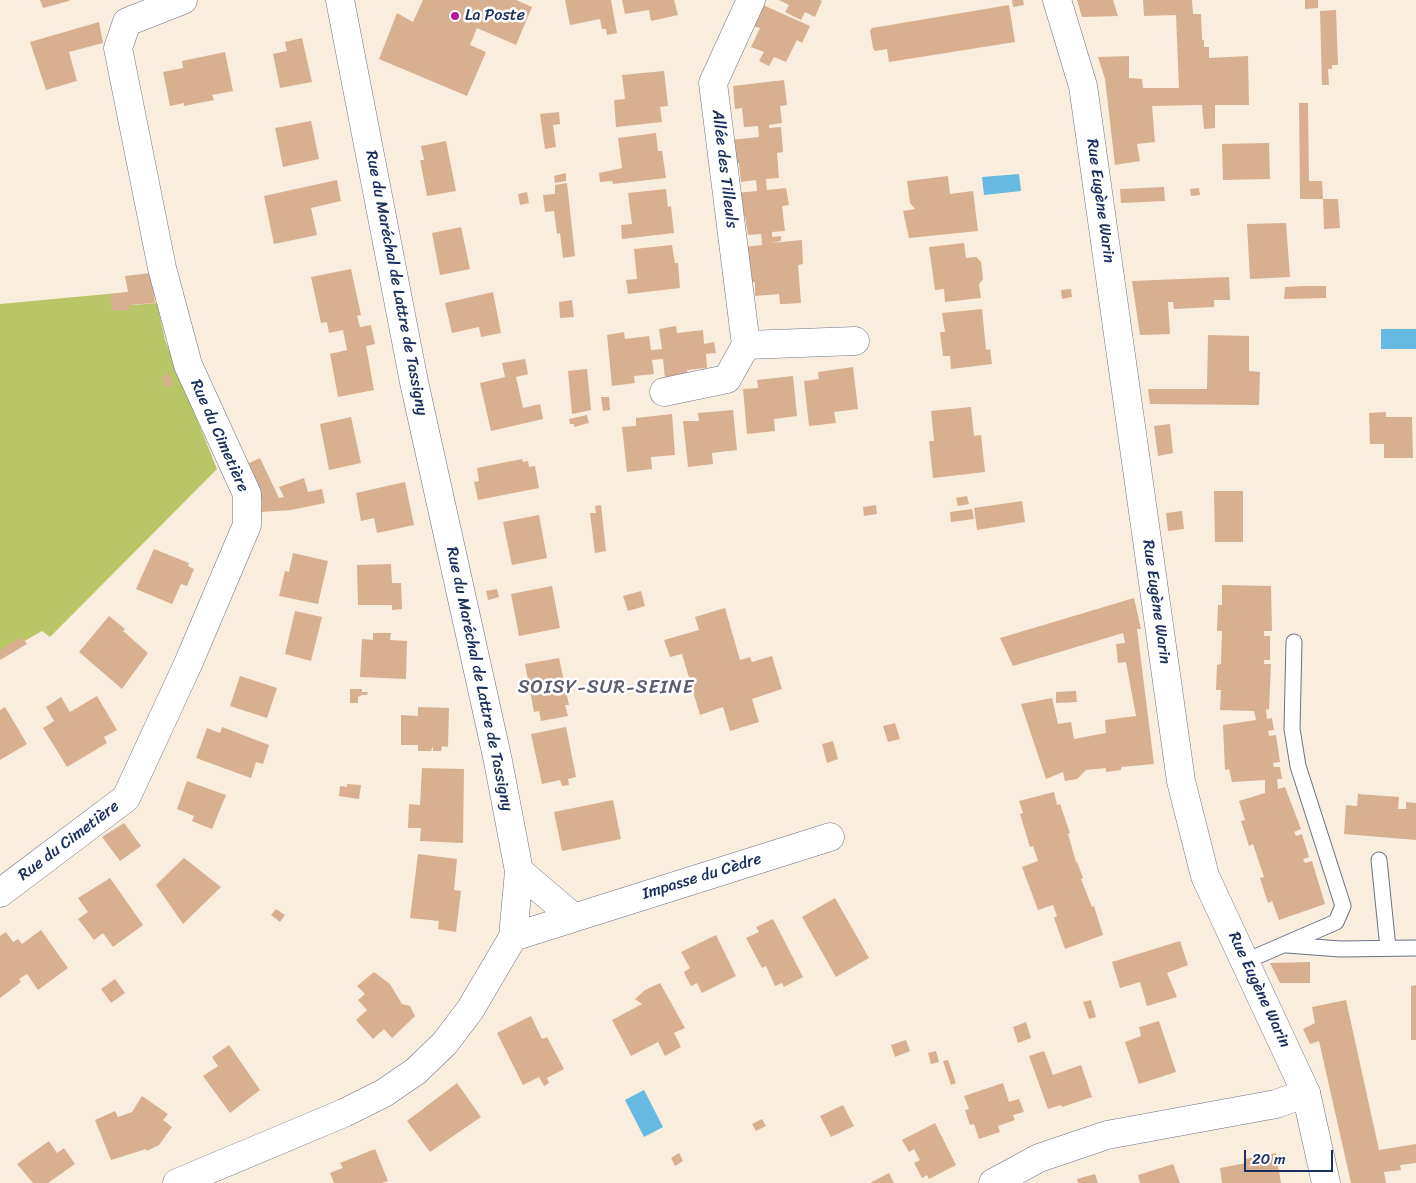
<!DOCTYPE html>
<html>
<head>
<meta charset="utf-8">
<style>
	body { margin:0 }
	#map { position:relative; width:1416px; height:1183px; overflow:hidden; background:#f9eddd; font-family:Sriracha,sans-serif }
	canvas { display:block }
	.scale { position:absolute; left:1244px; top:1150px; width:89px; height:22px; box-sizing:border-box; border:2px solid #1b2f5e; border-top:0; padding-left:6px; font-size:15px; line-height:18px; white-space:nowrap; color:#1b2f5e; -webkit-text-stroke:4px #fff; paint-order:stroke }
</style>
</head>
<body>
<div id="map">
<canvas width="1416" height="1183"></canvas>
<div class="scale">20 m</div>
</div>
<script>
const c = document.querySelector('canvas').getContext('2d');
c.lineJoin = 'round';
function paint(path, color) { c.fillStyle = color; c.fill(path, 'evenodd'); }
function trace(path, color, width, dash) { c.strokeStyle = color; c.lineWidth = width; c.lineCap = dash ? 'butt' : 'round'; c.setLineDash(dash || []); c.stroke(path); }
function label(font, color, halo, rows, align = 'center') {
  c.font = font + ' Sriracha,sans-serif'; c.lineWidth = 5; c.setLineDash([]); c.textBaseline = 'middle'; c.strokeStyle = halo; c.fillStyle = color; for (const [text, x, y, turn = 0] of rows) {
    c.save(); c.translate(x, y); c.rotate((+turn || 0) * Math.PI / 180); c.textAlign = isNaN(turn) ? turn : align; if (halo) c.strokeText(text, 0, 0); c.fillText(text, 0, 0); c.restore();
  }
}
const green = new Path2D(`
	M129,292L132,305L157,303L165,340L217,469L50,637L42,631L0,655V304Z`);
const water = new Path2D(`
	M1019,174L1021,191L984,195L982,177Z
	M1381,329H1416V349H1381Z
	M644,1090L663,1127L644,1137L625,1100Z`);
const building = new Path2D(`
	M40,0H69V1L43,8Z
	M423,0H516L532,7L516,45L477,28L470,45L486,52L467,96L379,59L397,13L413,22Z
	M565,0H611L617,33L607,35L606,29H602L600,19L570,25Z
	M622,0H674L678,15L651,21L649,10L625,14Z
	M779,0H820L822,1L815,17L805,12L801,20L785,12L789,5Z
	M1012,0H1023L1024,5L1013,7Z
	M1077,0H1113L1118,16L1082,17Z
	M1143,0H1192L1193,14H1201L1202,40H1204V47H1209V58L1248,56L1249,105H1215V128L1204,129L1202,105L1152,106L1155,142L1137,144L1140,161L1115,165L1105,79L1098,57L1129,56V78L1142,79L1143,88H1179L1176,15L1144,16Z
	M1305,0H1318V8L1305,9Z
	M763,5L810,26L802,43L797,40L786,62L774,57L769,66L759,61L764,52L751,47L760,28L753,26Z
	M1009,5L1015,42L889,62L887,49L875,51L873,48L870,31L872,28Z
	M1336,10L1338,65H1332V69H1328L1329,85H1322L1320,11Z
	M99,22L103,43L69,52L77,81L46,90L30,42Z
	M302,38L312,82L280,88L273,54L287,51L285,42Z
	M225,52L233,91L212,95L214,100L184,106V103L170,106L163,72L183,68L182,61Z
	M664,71L668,106L660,107L662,122L616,127L614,100L625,99L622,75Z
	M784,80L787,105L780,106L782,123L769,125V128L781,127L783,152L777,153L779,178L766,179L767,190L786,188L789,205L782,206L785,231L772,232V237L781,236V241L771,243L802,240L803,264L798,265L801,303L785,304H780L779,294L755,296V282L747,283L742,247L762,245L761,234L748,235L745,216H739L736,193L757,191L756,180L741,182L739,163H733L730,140L759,137L758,126L744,127L742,108L735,109L733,86Z
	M1299,103H1308L1309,181H1322L1323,199H1300Z
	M559,112L560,124L553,125L556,147L545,149L540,114Z
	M311,121L319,159L283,167L275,128Z
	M656,133L658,151H662L666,178L613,184L612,181L600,182L599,173L622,168L618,138Z
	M446,141L456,191L427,196L420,160H424L421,146Z
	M1269,143L1270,179L1223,180L1222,144Z
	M566,173V181L555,183L554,176Z
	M948,176L950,194L973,191L978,231L909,238L903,211L915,209L910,203L907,181Z
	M337,180L341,201L311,208L317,235L274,244L264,196Z
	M567,183L575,256L563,258L560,233L557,234L554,211L545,212L543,195L555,194V185Z
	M1164,187L1165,201L1121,203L1120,189Z
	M1199,188L1200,195L1191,196L1190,189Z
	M666,189L668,207L671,206L674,233L622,239L621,225L632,224L628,193Z
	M527,192L529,203L520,205L518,194Z
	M1323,199H1338L1340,228L1324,229Z
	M1286,223L1290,277L1250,279L1247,224Z
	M461,227L470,269L440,275L432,233Z
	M964,243L966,258L976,257L981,262L983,279L979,284L981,298L945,302L944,289L935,290L929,247Z
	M672,245L675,263H678L680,288L628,294L626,280L637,279L634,249Z
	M351,269L361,315L357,316L360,327L371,325L375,344L366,346L374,390L338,397L330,354L347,350L343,330L329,333L327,322L321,323L311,277Z
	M151,273L155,303L129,305L130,310L112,311L110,294L128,292L125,276Z
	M1229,277L1230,300H1214V307L1174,309L1173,302H1168L1170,334L1140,335L1132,281Z
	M1305,286H1326V298L1284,299L1285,287Z
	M1071,289L1072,297L1062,299L1061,290Z
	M493,292L501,333L481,337L479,327L452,333L445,303Z
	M572,300L574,317L560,318L559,302Z
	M982,309L986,350L990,349L992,364L951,369L950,356H943L940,332H945L942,313Z
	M676,326L677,333L703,330L704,344L714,342L716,353L706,354L707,368L687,370L688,376L665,379L663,359L652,360L654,374L634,376L635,383L612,386L607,335L624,332L625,339L649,336L651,350L662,349L659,329Z
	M1208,335L1249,336V371L1260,372L1259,405L1150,404L1148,389H1207Z
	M525,359L528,374L516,377L523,408L540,404L543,419L491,431L480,383L505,377L502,363Z
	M853,367L858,409L834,412L836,423L809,426L804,381L819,379L818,372Z
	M587,369L591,410L572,414L568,371Z
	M169,374L173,385L167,388L162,377Z
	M793,376L797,416L774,419L775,431L747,434L743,389L758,388L757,380Z
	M601,397H609L610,410L603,411Z
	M971,407L974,436L981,435L985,472L933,478L929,441H934L931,411Z
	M733,410L737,450L712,453L713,464L688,467L683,421H699L698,413Z
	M1386,412V417H1412L1413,458H1384V444H1370L1369,413Z
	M672,414L675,455L651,457L652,469L627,472L622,427L636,426V418Z
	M587,415L589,423L574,427V424H570L569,419Z
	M351,417L361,463L329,470L320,424Z
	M1170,424L1173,453L1158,456L1154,426Z
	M260,458L279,498L284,497L279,487L304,478L308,492L322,489L325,503L291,510L261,512L262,501L245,465Z
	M522,459L523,462L528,461L529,467L535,466L539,488L478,500L474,482L479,481L477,468Z
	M405,482L414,525L377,533L374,518L361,521L356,493Z
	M1214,491H1243V542H1215Z
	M967,496L969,504L958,506L956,498Z
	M1022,501L1025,522L977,530L974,508Z
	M601,505L606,551L595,553L590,513H596L595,506Z
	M876,505L877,514L864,516L863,507Z
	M972,509L974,519L951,522L950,512Z
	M1182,511L1184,529L1168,531L1166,513Z
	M539,515L547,558L512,565L503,522Z
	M154,549L189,563L188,566L194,569L187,586L181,584L172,604L136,589Z
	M293,553L328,561L318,604L279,596L285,571L289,572Z
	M391,564L392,583H401L402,609L392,610V605H358L357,565Z
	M1222,585L1271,586L1272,631H1264V636H1270V660H1264V664H1271L1269,710L1266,709L1267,719L1272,718L1274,730L1268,731L1269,736L1276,735L1280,762L1273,763L1274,767H1280L1282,779H1277L1278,789L1285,787L1301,829L1294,832L1296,836L1302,834L1309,857L1303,859L1305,863L1312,861L1325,904L1279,920L1272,901L1268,903L1260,878L1264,877L1253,844L1249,846L1241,821L1245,820L1239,801L1265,793V780L1232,782L1229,769L1225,770L1223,725L1256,720L1254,711L1220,710L1221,690H1216L1217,665L1221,664L1222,631H1217L1218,605H1222Z
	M552,586L560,628L519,636L511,594Z
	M497,589L499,597L488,600L486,591Z
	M641,591L645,606L628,611L623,596Z
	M1134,598L1141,629H1137L1154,764L1121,767V770L1106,772V768L1086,770L1077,779L1065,781L1063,772L1046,779L1021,704L1052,698L1058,724L1071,722L1074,739L1106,733L1105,720L1136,716L1126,662L1118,663L1116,644L1125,643L1123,633L1013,666L1000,638Z
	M725,608L740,660L750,657L752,662L772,656L782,689L752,699L759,722L730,731L723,707L700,715L682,654L670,657L664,640L699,630L695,617Z
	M295,611L322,617L311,661L285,654Z
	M109,616L125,629L123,631L148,653L122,689L79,652Z
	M373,633H391L390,640L407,641L406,679L360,677L362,639L373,640Z
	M22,637L27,644L0,660V650Z
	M559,658L569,705H565L568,716L541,721L539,711L534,712L525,664Z
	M240,676L277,688L267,718L230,706Z
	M350,689H362V692H368L367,695H362L358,697V703H350Z
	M1076,691L1077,702L1056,703V692Z
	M97,696L117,730L104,737L107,743L67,767L43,728L54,721L46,707L61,697L70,712Z
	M5,707L27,744L0,760V710Z
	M418,707L449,708L448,747L442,746L441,751H433V746L431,751H418V745H401V715L418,716Z
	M895,723L900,739L888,742L883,726Z
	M222,727L269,745L263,764L256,762L251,778L196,758L207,728L220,733Z
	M566,727L576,777L568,779L569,785L562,786L560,780L542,784L531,734Z
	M833,741L838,759L827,763L822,744Z
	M422,768L464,769L463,843L420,841L421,828H408L409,804L420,805Z
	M187,781L226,795L212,829L192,821L194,816L177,809Z
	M347,784L361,785L359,799L339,796L340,786L347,787Z
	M1054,792L1057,805L1060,804L1070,833L1068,834L1076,862H1077L1083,878L1081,879L1092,907L1094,906L1103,935L1065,949L1054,918L1057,916L1053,905L1038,910L1022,867L1038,861L1033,846L1030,847L1020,814L1023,813L1019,801Z
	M1358,794L1399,797L1398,809H1406V802L1416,803V840L1344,834L1346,805L1357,806Z
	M613,800L621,839L562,851L554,812Z
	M124,823L141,846L120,861L102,837Z
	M418,854L457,859L454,890L461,891L456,932L438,929L439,921L410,918Z
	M184,858L221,887L183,924L156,885Z
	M110,878L143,925L113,947L103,933L94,940L78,919L88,912L78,898Z
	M835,898L869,958L836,977L802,917Z
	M276,909L285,915L280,922L271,915Z
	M773,919L803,977L784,987L782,983L775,986L766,966L762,968L746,938L759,932L756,927Z
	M41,930L68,968L38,990L27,974L19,979L21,982L0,998V936L6,932L13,942L18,939L22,944Z
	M716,935L736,976L702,993L697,983L691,986L686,977L684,972L690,968L681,952Z
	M1180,941L1188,965L1167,973L1177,997L1147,1006L1140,982L1120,988L1112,962Z
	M1310,962V983H1280L1270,963Z
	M374,972L390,984L402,1004L410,1006L415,1016L392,1038L384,1029L373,1039L356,1020L367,1010L358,1000L365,994L357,986Z
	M115,979L125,993L111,1003L101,989Z
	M660,983L685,1028L674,1033L681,1047L665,1056L658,1042L631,1056L612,1020L642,1004L635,999L645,990Z
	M1416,985V1040H1411V986Z
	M1091,1000L1096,1017L1089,1019L1083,1002Z
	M1346,1000L1379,1150L1416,1144V1163L1400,1165L1401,1170L1384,1172L1386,1183H1351L1319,1041L1310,1044L1303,1029L1315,1023L1312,1007Z
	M531,1016L542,1039L547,1037L564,1069L547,1078L549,1083L544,1086L539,1077L523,1085L497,1033Z
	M1159,1021L1176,1072L1139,1084L1125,1042L1141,1036L1139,1027Z
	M1026,1022L1031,1038L1018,1043L1013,1027Z
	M906,1040L910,1051L895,1057L891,1045Z
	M229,1045L260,1090L230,1113L203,1076L218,1066L212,1057Z
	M936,1051L939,1062L931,1064L928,1053Z
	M1044,1051L1053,1075L1081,1065L1092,1097L1062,1107L1061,1105L1048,1109L1029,1056Z
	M948,1060L956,1083L951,1085L943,1061Z
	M457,1083L481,1117L430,1152L407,1121Z
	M1003,1083L1009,1102L1019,1099L1024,1112L1013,1115L1015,1120L998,1126L1000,1132L979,1139L974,1124L970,1125L965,1110L969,1109L964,1096Z
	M142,1096L168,1114L163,1120L172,1127L159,1145L147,1151L146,1149L111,1160L95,1120L115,1111L118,1117L132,1112Z
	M843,1105L854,1126L831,1137L820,1116Z
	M762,1119L766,1126L756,1131L752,1124Z
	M935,1123L956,1165L929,1179L927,1175L922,1178L914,1163L920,1160L914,1149L909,1152L902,1140Z
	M49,1141L57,1153L64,1148L75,1164L48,1183H33L17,1164Z
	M375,1149L388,1181L382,1183H334L330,1173L343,1168L340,1163Z
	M679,1153L683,1161L675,1166L671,1158Z
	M1276,1153L1281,1183H1222L1220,1168L1246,1163L1245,1159Z
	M1173,1164L1180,1183H1140L1138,1175Z
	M889,1173L894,1183H870Z
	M1095,1174L1098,1183H1078L1077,1179Z`);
const lane = new Path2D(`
	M1379,860L1388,948
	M1287,945L1340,949L1416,948
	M1246,961L1336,922L1343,906L1298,766L1292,729L1294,642`);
const street = new Path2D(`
	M751,0L713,83L746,345L855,341
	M664,392L727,379L746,345
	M519,871L573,917
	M0,893L126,798L188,664L247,525V494L188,365L162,268L118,48L127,22L183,0
	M513,937L830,837
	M177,1183L344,1113L384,1093L416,1071L445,1043L470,1010L513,937L519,871L498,761L414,382L340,0
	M993,1183L1039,1158L1107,1135L1276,1104L1306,1093`);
const primary = new Path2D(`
	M1057,0L1083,86L1087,114L1181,781L1205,876L1306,1093L1326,1183`);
const markers = [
	[455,16,5,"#b5179e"]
];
const poiNames = [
	["La Poste",465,16]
];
const streetNames = [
	["Allée des Tilleuls",724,169,83],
	["Rue Eugène Warin",1100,201,82],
	["Rue du Maréchal de Lattre de Tassigny",396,283,79],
	["Rue du Cimetière",219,436,66],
	["Rue Eugène Warin",1156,602,82],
	["Rue du Maréchal de Lattre de Tassigny",479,679,78],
	["Rue du Cimetière",69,841,-37],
	["Impasse du Cèdre",702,877,-17],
	["Rue Eugène Warin",1259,990,65]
];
const quarterNames = [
	["SOISY-SUR-SEINE",606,688]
];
paint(green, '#b9c668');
paint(water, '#66bae2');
paint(building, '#d9b08f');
trace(lane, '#69728a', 17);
trace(street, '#69728a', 29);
trace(primary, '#69728a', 29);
trace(lane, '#fff', 15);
trace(street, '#fff', 28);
trace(primary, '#fff', 28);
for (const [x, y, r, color] of markers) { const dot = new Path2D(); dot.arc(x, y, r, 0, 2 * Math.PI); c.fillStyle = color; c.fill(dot); trace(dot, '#fff', 2); }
label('16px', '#1b2f5e', '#fff', poiNames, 'left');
label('16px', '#1b2f5e', '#fff', streetNames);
c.letterSpacing = '1px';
label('19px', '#5e5c6f', '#fff', quarterNames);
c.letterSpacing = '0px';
</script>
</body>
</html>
